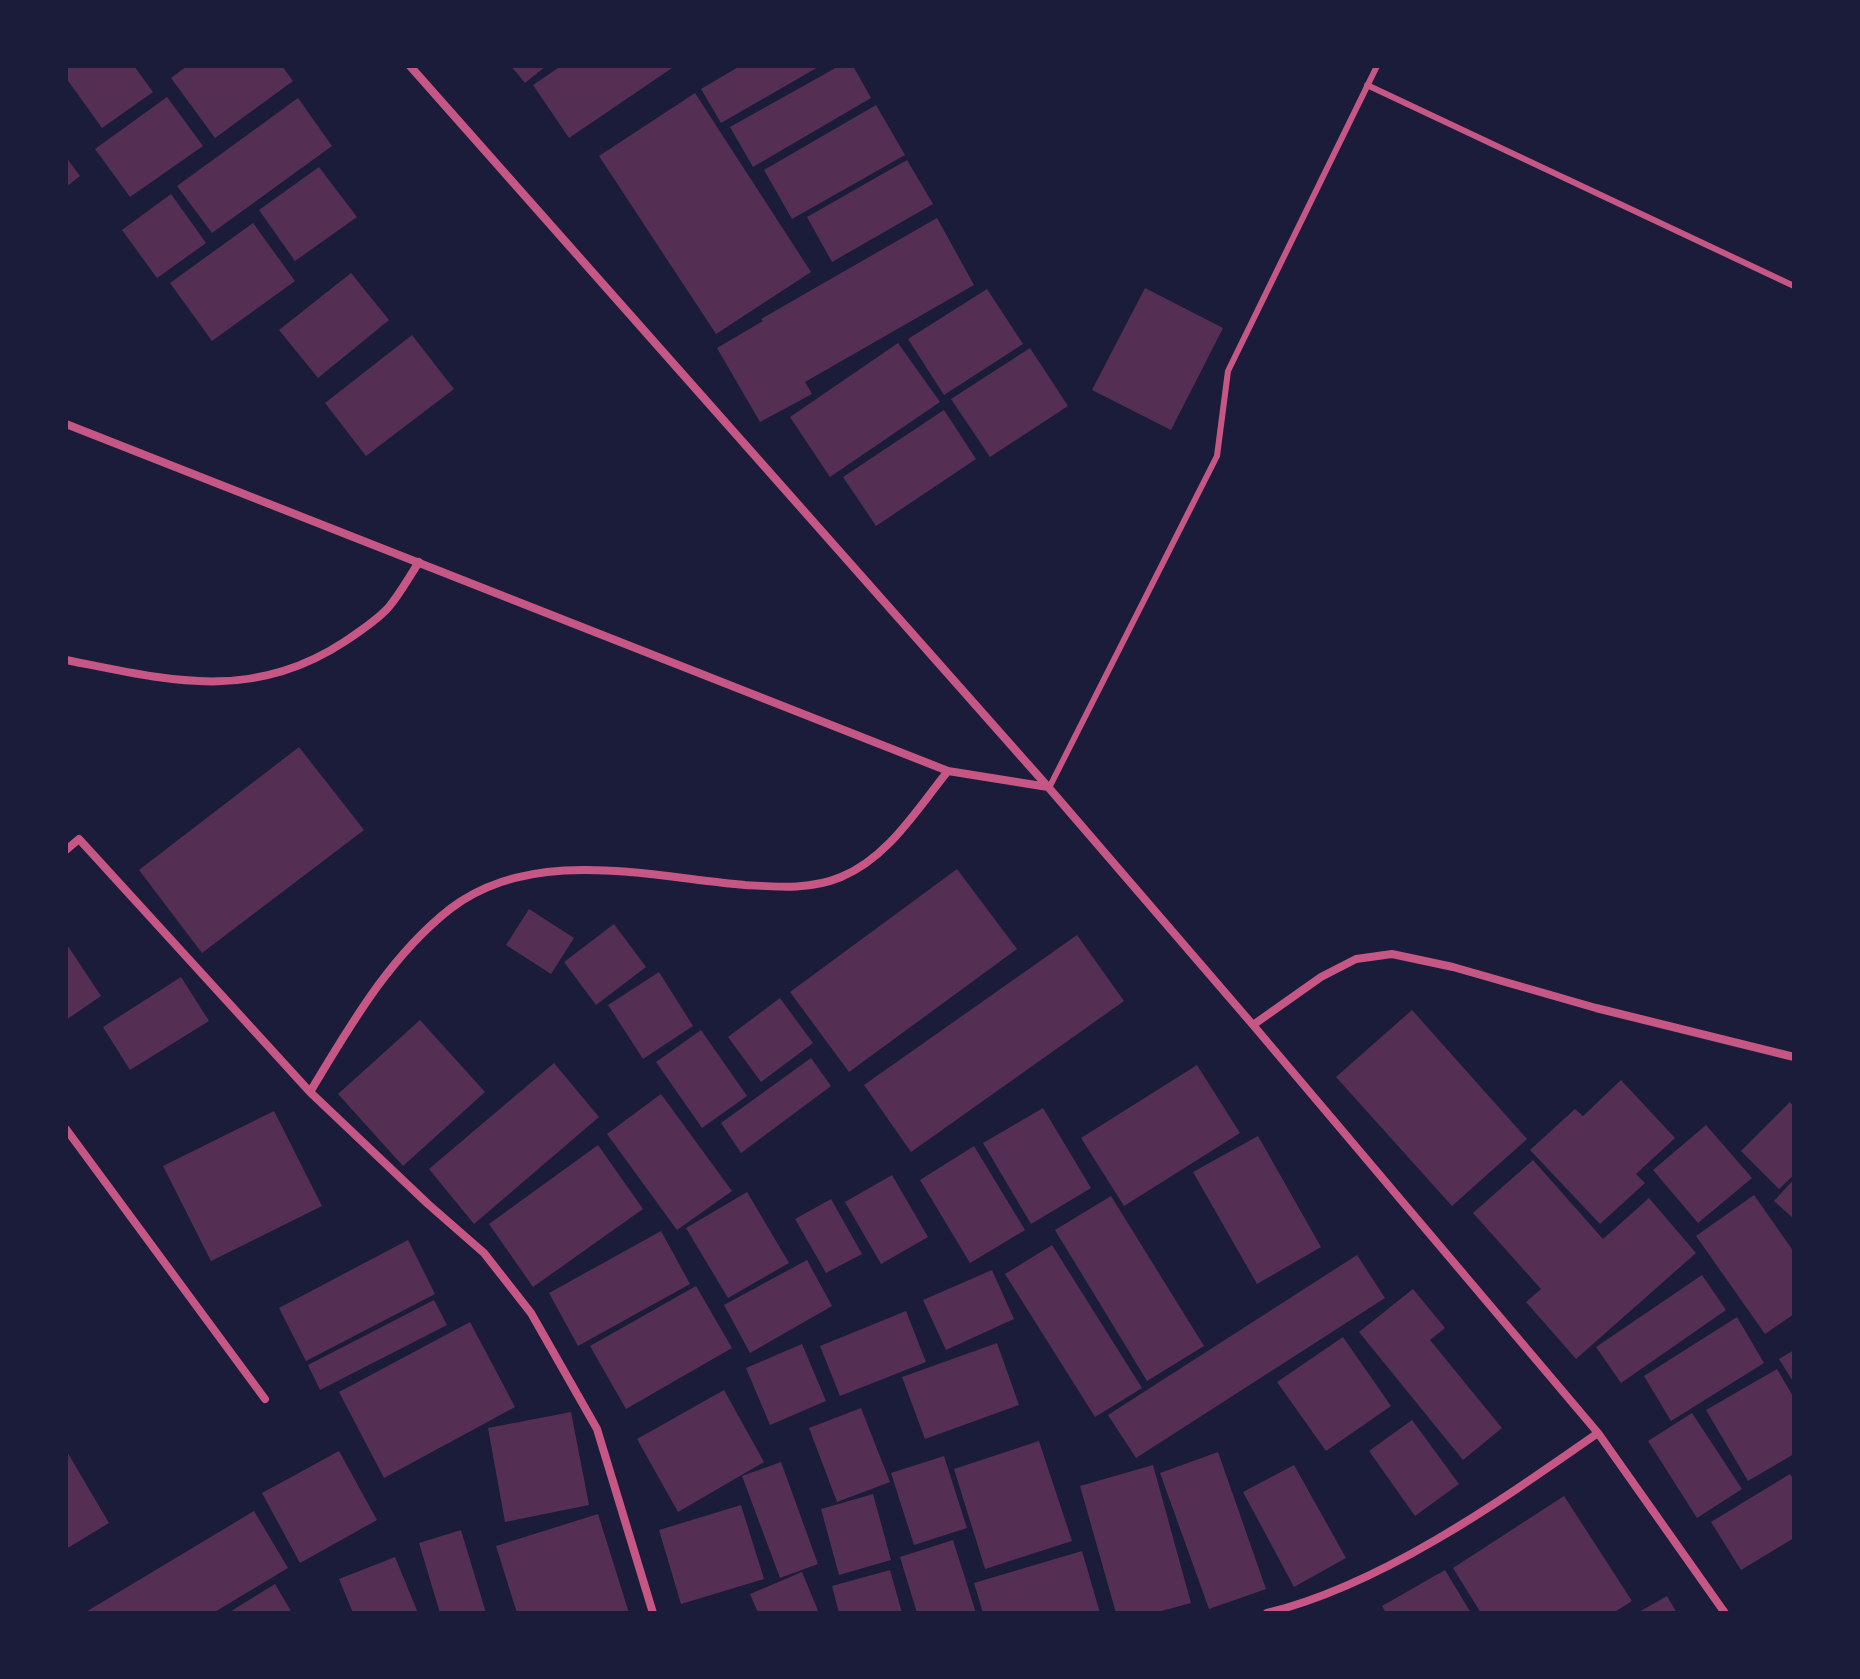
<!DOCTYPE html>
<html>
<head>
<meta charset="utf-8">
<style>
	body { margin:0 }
	#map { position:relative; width:1860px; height:1679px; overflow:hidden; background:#1b1b3a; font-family:Bitter,serif }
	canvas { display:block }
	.frame { position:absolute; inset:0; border:68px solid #1b1b3a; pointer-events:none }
</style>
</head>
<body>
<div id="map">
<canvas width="1860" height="1679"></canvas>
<div class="frame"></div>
</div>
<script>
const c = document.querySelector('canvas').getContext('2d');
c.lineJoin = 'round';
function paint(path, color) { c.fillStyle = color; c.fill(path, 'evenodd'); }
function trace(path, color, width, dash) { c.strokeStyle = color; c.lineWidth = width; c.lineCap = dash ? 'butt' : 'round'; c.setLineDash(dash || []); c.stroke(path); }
const building = new Path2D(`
	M66,66H134L153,92L102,128L66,78Z
	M187,66H282L293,81L215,138L171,78Z
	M511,66H546L525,83Z
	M561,66H675L569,138L533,85Z
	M740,66H820L721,123L701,89Z
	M839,66H853L871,98L753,167L730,127Z
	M695,93L811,272L716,334L599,156Z
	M167,97L203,146L130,197L95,149Z
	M298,98L332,146L212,233L177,186Z
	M876,105L905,155L792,219L764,170Z
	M66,157L80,176L66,187Z
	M907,160L933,204L832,262L807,217Z
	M319,167L357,217L295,261L259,210Z
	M171,194L206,243L157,278L122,230Z
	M937,218L974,285L805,382L812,394L760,422L717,348L763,321L761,319Z
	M253,223L295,281L212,341L170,283Z
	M351,273L389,320L318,378L279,330Z
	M1145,288L1223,328L1171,430L1092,390Z
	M987,289L1023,344L944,395L908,339Z
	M412,335L454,389L366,456L325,403Z
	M898,343L940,402L830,477L790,417Z
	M1030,348L1068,406L990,457L951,399Z
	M944,410L976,459L876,526L843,477Z
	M299,747L364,830L202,953L139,870Z
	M957,869L1017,949L849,1072L790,992Z
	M529,909L574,938L551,974L506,945Z
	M614,924L646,967L596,1005L564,962Z
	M1077,935L1124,1001L911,1152L864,1085Z
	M66,943L101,996L66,1020Z
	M659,972L693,1026L643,1059L608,1005Z
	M181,977L209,1021L130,1070L103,1027Z
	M780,998L813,1043L761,1082L728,1037Z
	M1412,1010L1527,1139L1452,1206L1336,1077Z
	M420,1020L485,1092L403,1166L338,1094Z
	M701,1030L747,1096L702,1128L656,1062Z
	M811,1058L831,1086L741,1153L721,1123Z
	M554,1063L599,1117L474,1224L429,1169Z
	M1197,1065L1240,1133L1124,1206L1081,1138Z
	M1621,1080L1675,1138L1636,1174L1645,1183L1600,1224L1530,1150L1575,1109L1583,1116Z
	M661,1094L732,1191L677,1230L607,1134Z
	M1790,1102L1794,1107V1175L1779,1189L1741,1151Z
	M1043,1108L1091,1188L1031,1224L983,1143Z
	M274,1111L322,1206L211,1261L163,1166Z
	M1706,1125L1752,1178L1698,1223L1653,1170Z
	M1258,1136L1321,1247L1257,1284L1193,1172Z
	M598,1145L643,1209L533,1287L489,1224Z
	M974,1146L1025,1230L970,1263L920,1180Z
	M1533,1160L1603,1239L1649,1198L1696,1253L1576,1359L1526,1302L1541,1289L1473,1213Z
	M892,1175L928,1237L881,1264L845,1202Z
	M1794,1179V1219L1774,1201Z
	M747,1192L789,1263L728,1298L686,1228Z
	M1754,1195L1794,1252V1314L1765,1334L1696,1236Z
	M1111,1196L1204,1346L1147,1381L1055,1230Z
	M831,1199L862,1254L826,1273L795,1219Z
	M661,1231L690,1284L578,1346L549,1293Z
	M408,1240L435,1294L306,1361L279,1308Z
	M1052,1245L1142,1388L1095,1417L1005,1274Z
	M1357,1255L1385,1298L1136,1458L1108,1415Z
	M807,1260L832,1306L750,1353L724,1305Z
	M992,1270L1014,1319L946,1350L923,1300Z
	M1702,1275L1726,1310L1621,1383L1596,1347Z
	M696,1286L732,1348L626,1409L590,1346Z
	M1413,1289L1445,1328L1430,1340L1502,1428L1463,1460L1359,1332Z
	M434,1300L447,1325L320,1390L308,1365Z
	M906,1311L926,1362L840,1396L820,1346Z
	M1737,1317L1764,1363L1671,1421L1644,1376Z
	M470,1322L515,1407L384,1478L339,1392Z
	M1343,1337L1391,1406L1326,1451L1277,1382Z
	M997,1343L1019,1405L925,1439L902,1377Z
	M802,1344L826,1401L770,1425L746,1368Z
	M1794,1350V1383L1779,1359Z
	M1777,1369L1794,1398V1454L1748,1481L1706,1410Z
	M724,1390L764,1462L678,1512L637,1439Z
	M861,1408L890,1482L837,1502L809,1428Z
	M571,1412L589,1505L505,1522L488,1428Z
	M1692,1413L1742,1489L1697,1518L1648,1441Z
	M1412,1420L1459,1484L1415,1516L1369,1451Z
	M1039,1441L1072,1541L985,1569L954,1469Z
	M66,1450L109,1523L66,1549Z
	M339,1451L377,1520L300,1563L262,1493Z
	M1218,1452L1266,1589L1209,1609L1160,1473Z
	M944,1456L967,1528L914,1545L891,1473Z
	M781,1462L818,1564L780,1578L742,1476Z
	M1153,1465L1191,1603L1154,1613H1116L1080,1486Z
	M1294,1465L1346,1558L1294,1587L1243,1492Z
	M1790,1474L1794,1480V1538L1741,1570L1711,1522Z
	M873,1494L891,1560L839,1575L821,1509Z
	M1564,1496L1632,1601L1613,1613H1481L1453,1568Z
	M741,1505L764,1579L681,1604L659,1530Z
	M254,1511L288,1568L213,1613H84Z
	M598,1514L629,1613H517L496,1546Z
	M461,1530L486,1613H440L419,1543Z
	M953,1540L976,1613H917L900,1557Z
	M1082,1551L1100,1613H983L974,1583Z
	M395,1557L418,1613H353L339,1579Z
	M890,1570L902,1613H839L832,1586Z
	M1445,1570L1471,1613H1386L1382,1606Z
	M802,1572L819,1613H758L750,1594Z
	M275,1584L292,1613H228Z
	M1667,1596L1677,1613H1637Z`);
const service = new Path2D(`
	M1367,85L1794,286
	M1049,788L1217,456L1228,371L1377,66`);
const minor = new Path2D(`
	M410,66L1049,788L1253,1025L1598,1433L1725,1613
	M66,424L948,771L1048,787
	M66,660C167,680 251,703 344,642C359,632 376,621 388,608C400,594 409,577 419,562
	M66,850L79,839L310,1092L428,1204L484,1253L531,1313L597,1429L653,1613
	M1253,1025L1321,977L1356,959L1392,954L1453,967L1596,1008L1794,1057
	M310,1092C350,1026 389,957 450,909C533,845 650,877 745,885C778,887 810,890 841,877C888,858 917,809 948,771
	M66,1129L265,1399
	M1267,1613C1382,1585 1502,1500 1598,1433`);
paint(building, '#542f53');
trace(service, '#c65784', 6);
trace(minor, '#c65784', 8);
</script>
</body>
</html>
